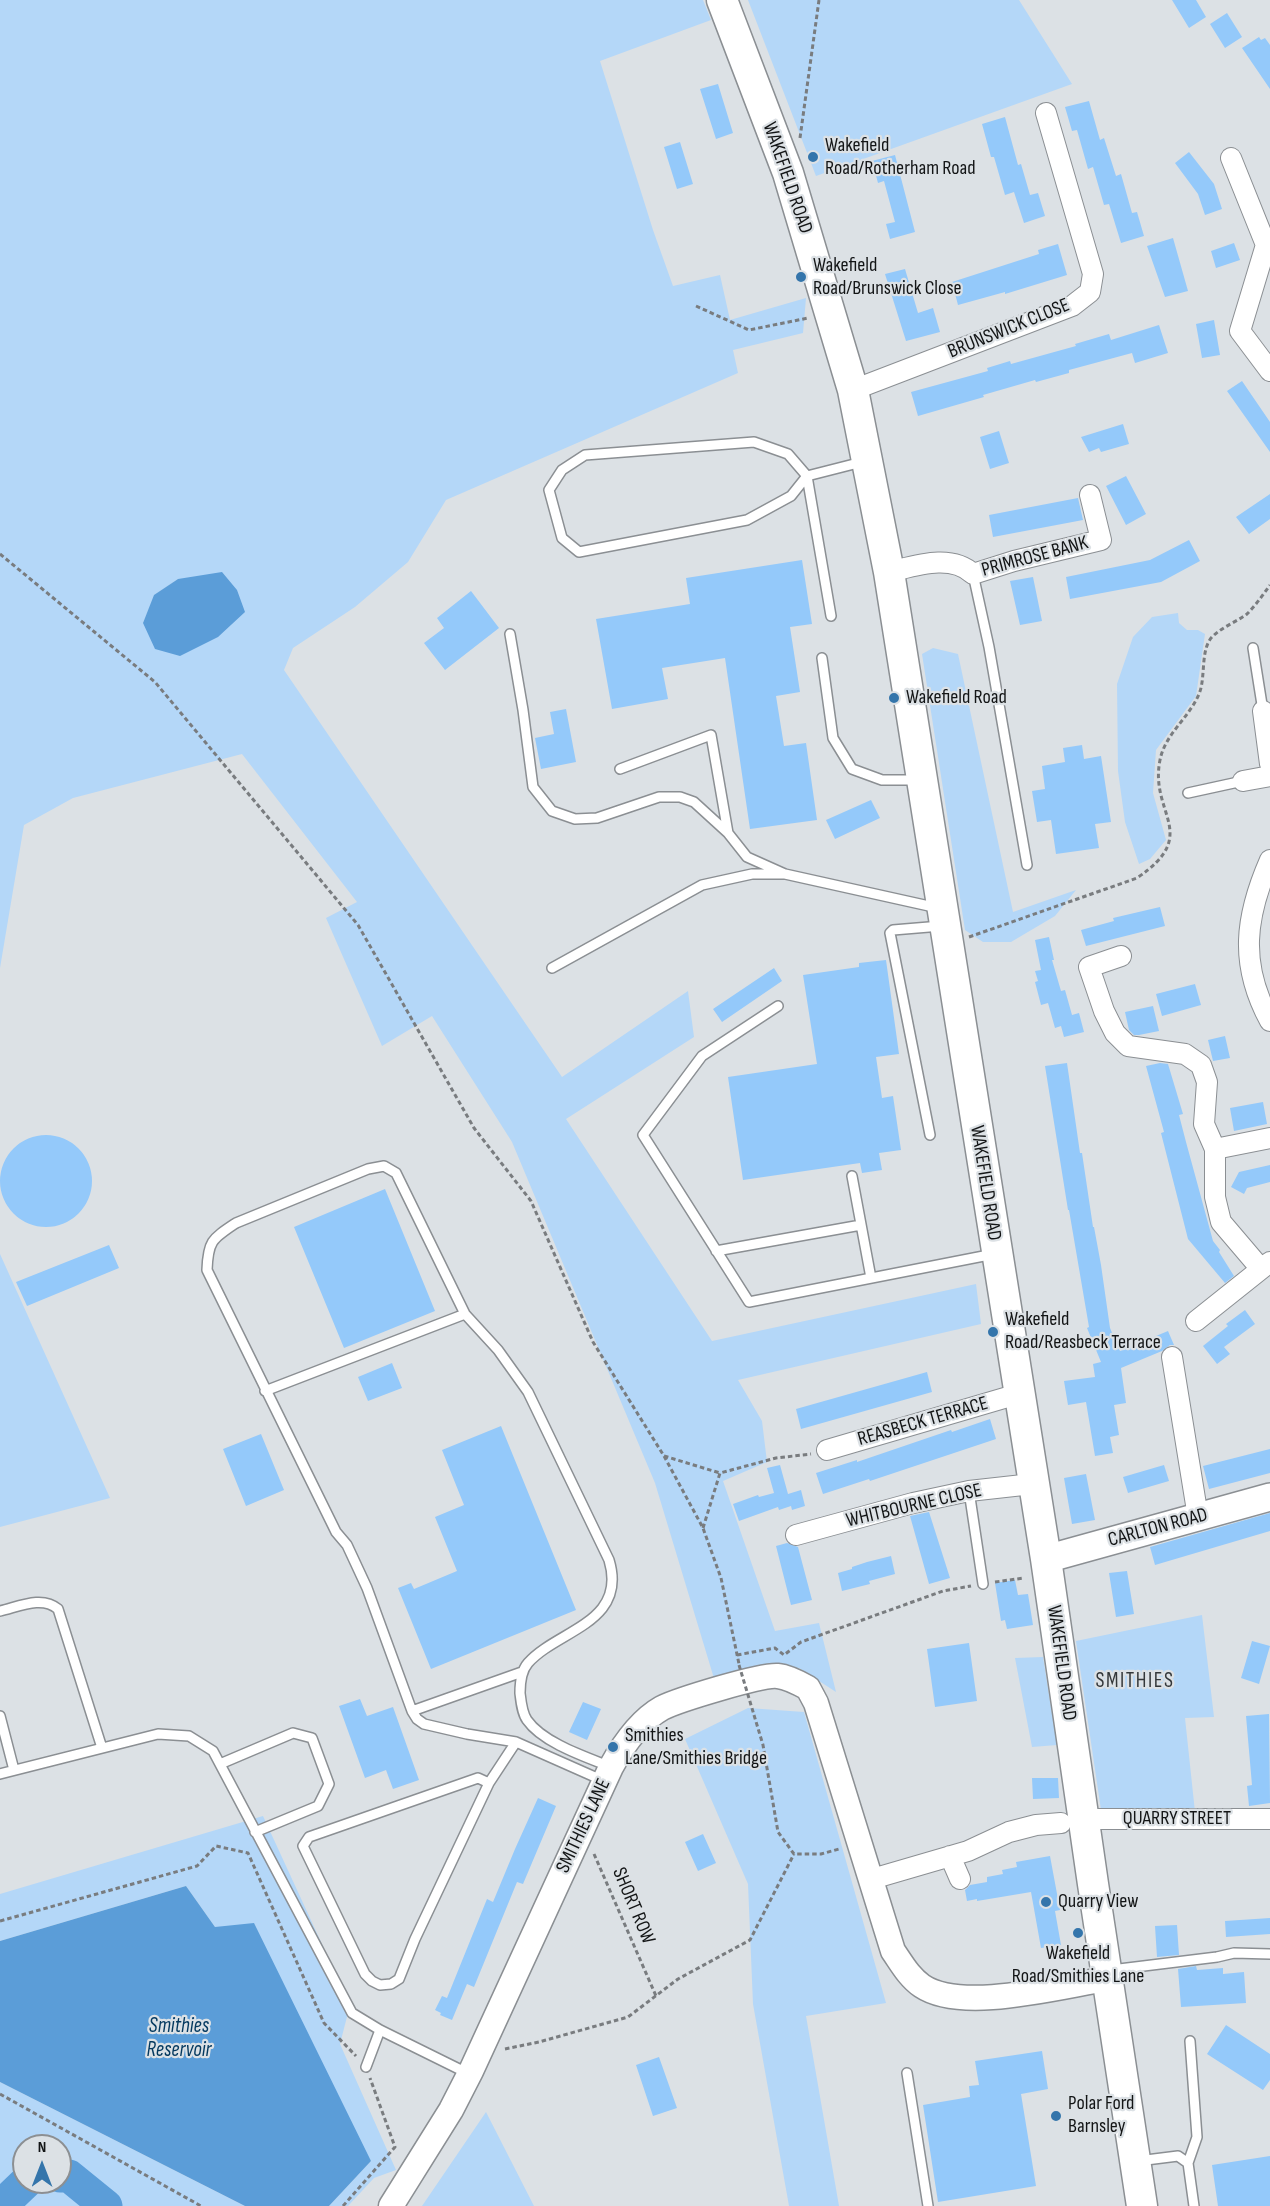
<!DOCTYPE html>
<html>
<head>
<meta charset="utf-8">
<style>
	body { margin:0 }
	#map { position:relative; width:1270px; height:2206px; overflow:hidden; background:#dce1e5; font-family:"Sofia Sans Condensed",sans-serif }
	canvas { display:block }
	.north { position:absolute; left:12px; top:2134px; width:60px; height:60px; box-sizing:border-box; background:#dce1e5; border:2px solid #8c8f92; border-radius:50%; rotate:0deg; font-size:16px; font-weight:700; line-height:24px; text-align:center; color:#131516 }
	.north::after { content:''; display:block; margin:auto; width:21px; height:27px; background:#3475ab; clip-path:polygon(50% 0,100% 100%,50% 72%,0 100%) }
</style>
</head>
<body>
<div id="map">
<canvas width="1270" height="2206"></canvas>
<div class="north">N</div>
</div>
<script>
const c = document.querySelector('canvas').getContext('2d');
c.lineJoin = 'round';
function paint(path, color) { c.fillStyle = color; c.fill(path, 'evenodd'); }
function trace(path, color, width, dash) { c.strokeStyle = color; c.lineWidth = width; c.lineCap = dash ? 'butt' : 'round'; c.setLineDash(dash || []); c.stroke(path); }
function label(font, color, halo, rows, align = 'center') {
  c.font = font + ' "Sofia Sans Condensed",sans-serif'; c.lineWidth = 4.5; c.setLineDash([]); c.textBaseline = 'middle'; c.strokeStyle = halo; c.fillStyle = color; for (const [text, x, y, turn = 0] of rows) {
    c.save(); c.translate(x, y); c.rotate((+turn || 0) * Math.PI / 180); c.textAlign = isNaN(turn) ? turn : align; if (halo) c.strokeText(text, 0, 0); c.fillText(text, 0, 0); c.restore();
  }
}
const green = new Path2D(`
	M0,0H703L711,20L600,61L653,230L673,286L720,275L730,320L806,298L803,333L733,350L738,373L446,500L408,562L355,607L293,648L284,670L562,1077L688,991L694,1037L566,1119L712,1341L976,1284L981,1324L738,1380L762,1421L767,1462L723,1481L775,1631L819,1623L836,1692L799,1668L716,1685L655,1483L512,1142L432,1016L382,1046L326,918L357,902L242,754L73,798L24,825L0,968ZM178,579L143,623L155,595Z
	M748,0H1019L1072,84L816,176Z
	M1178,613L1179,623L1187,630H1198L1205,634L1196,696L1156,750L1153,793L1166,840L1150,859L1139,864L1125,822L1118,771L1117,684L1133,637L1152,617Z
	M933,648L958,654L1013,912L1076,890L1055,916L1011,942H983L965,930L922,654Z
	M0,1254L110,1498L0,1527Z
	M1202,1615L1214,1717L1185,1718L1195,1812L1101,1810L1076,1641Z
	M1043,1657L1057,1745L1032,1747L1015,1658Z
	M748,1708L804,1712L886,2003L806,2016L839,2206H789L753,2004L748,1884L685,1739Z
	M263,1816L350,2005L340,2044L396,2170L374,2178L348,2206H329L371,2161L215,1927L186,1886L0,1941V1894Z
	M0,2082L241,2204L245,2206H0ZM24,2146H60V2182H24Z
	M486,2112L534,2206H422Z`);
const water = new Path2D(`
	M222,572L237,590L245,612L218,637L180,656L155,649L143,623L154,595L178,579Z
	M186,1886L215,1927L254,1923L371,2161L329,2206H245L0,2082V1941Z`);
const river = new Path2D(`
	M60,2176H69L106,2206
	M1,2206L26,2182`);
const building = new Path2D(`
	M1172,0H1196L1206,17L1189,28Z
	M1227,13L1242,37L1225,48L1210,24Z
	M1259,37L1261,40L1265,38L1270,45V89L1242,48Z
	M718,84L733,133L716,139L700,89Z
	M1089,101L1100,140L1104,138L1116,176L1121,174L1132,213L1137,212L1144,236L1121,243L1109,204L1104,205L1093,167L1088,169L1077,130L1072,131L1065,107Z
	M1005,117L1018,165L1021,164L1030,195L1038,193L1045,216L1024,223L1014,192L1005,195L994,157H991L982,124Z
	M680,142L693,184L677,189L664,147Z
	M1189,152L1214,184L1222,209L1205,215L1198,194L1175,163Z
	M895,155L915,232L890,239L886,224L895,222L884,181L878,183L872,161Z
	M1173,238L1188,291L1165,297L1147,246Z
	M1234,243L1240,260L1216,268L1211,251Z
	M1058,244L1067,275L1005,294V292L958,305L952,282L1039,254L1038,250Z
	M905,269L918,313L933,308L940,332L906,341L885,274Z
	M1214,320L1220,355L1202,358L1196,324Z
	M1159,325L1168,353L1135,363L1132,353L1069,370V373L1036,382L1035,380L983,395L984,397L918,416L911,392L988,371L987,368L1010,361L1011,364L1076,346L1075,344L1109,334L1111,340Z
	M1242,381L1270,422V452L1227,391Z
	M1123,424L1129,444L1101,452L1099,448L1089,452L1081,437Z
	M999,431L1009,463L990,469L980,437Z
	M1126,476L1146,514L1126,525L1106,486Z
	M1270,494V519L1249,534L1236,517Z
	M1078,498L1083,520L993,537L989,515Z
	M1189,540L1200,561L1161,582L1070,599L1066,577L1150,560Z
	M802,560L812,624L790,627L800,692L776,696L784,746L806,743L817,820L750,829L725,658L662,668L668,699L612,709L596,619L690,604L686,578Z
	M1033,577L1042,621L1020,625L1010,581Z
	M471,591L499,628L445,670L424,643L444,628L437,618Z
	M566,709L576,762L541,769L535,738L554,734L550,712Z
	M1082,745L1084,759L1101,756L1111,822L1095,824L1099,848L1056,854L1051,820L1037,822L1032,791L1045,789L1042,766L1065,762L1063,748Z
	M871,800L880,818L835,839L826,820Z
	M1160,907L1165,926L1086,946L1081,930L1114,921L1113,918Z
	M1049,937L1054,960H1052L1061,991L1065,990L1072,1015L1079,1013L1084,1032L1064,1037L1061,1026L1055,1028L1048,1003L1041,1005L1035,982L1038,981L1035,971L1041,970L1035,940Z
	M886,960L899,1054L876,1057L882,1098L893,1096L901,1150L879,1153L882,1170L862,1173L860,1163L743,1180L728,1077L817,1064L803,975L859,967V963Z
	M774,968L782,981L722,1022L713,1009Z
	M1195,984L1201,1005L1162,1016L1156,994Z
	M1153,1006L1159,1031L1139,1035H1134L1129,1030L1125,1012Z
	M1225,1036L1230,1058L1213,1061L1208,1040Z
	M1067,1063L1080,1153H1082L1093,1227H1094L1101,1265L1110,1328L1120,1351L1168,1331L1174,1345H1170L1162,1351L1121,1368L1126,1403L1114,1405L1119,1435L1110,1437L1113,1453L1095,1456L1086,1402L1068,1405L1064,1381L1095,1377L1093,1364L1101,1362L1087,1328L1089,1327L1069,1210H1068L1045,1066Z
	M1160,1063L1168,1064L1183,1114L1179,1115L1186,1142L1213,1241L1220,1250L1219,1252L1234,1276L1225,1283L1188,1239L1161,1133L1164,1132L1146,1066Z
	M1263,1102L1267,1124L1234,1131L1230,1108Z
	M0 1181a46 46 0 1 1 92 0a46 46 0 1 1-92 0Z
	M1270,1165V1182L1247,1188L1244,1194L1231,1187L1239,1172Z
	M385,1189L435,1311L344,1348L294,1227Z
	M109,1245L119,1268L27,1306L16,1282Z
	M1245,1310L1255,1324L1224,1347L1230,1354L1217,1364L1203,1346L1228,1326L1226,1324Z
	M392,1363L402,1388L368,1401L358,1377Z
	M927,1372L932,1392L801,1429L796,1409Z
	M990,1419L996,1439L870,1481L869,1479L823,1494L816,1473L857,1460V1462L951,1430L952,1432Z
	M501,1426L576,1610L431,1669L398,1588L411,1583L414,1589L457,1571L435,1517L464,1505L442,1450Z
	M261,1434L284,1490L246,1506L223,1449Z
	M1270,1449V1473L1209,1489L1203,1466Z
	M780,1465L788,1494L801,1490L805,1506L792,1510L791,1506L779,1510L778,1507L739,1521L733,1504L758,1495L759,1497L774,1493L767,1468Z
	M1164,1465L1169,1481L1128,1493L1123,1477Z
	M1086,1474L1095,1520L1072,1524L1064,1478Z
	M929,1512L950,1578L929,1584L910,1516Z
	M1270,1513V1531L1155,1565L1150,1547Z
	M787,1543L798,1547L812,1600L791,1605L776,1546Z
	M891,1556L895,1574L869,1581L870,1584L842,1591L838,1573L852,1569V1567L867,1562Z
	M1127,1571L1134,1614L1116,1617L1109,1573Z
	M1015,1580L1018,1595L1028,1594L1033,1625L1007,1629L1005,1620L1001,1621L995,1583Z
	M1252,1641L1270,1646L1259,1684L1241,1678Z
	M969,1643L977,1701L935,1707L927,1649Z
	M360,1699L367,1716L393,1707L419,1780L393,1789L386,1770L365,1778L339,1706Z
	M583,1702L601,1709L587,1740L569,1732Z
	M1269,1714L1270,1803L1249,1806L1247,1786L1252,1785L1246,1716Z
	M1032,1778H1058L1059,1798L1033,1799Z
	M538,1798L556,1806L523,1884L517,1882L474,1987L467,1984L452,2020L440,2015L441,2013L435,2010L442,1996L447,1998L487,1899L493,1902L515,1849Z
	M703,1834L716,1863L698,1871L685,1842Z
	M1050,1856L1060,1910L1055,1911L1061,1945L1041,1948L1031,1892L977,1901V1899L967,1901L965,1890L970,1885L987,1882V1877L1003,1874L1002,1870L1017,1867L1016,1862Z
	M1270,1918V1934L1226,1937L1225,1921Z
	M1177,1925L1179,1955L1157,1957L1155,1926Z
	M1196,1966L1197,1970L1223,1968V1974L1244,1972L1246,2003L1181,2007L1178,1969Z
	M1226,2025L1270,2054V2080L1263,2090L1207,2054Z
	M1042,2051L1048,2089L1021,2094L1036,2186L938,2202L923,2105L970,2097L969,2086L979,2085L975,2061Z
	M659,2057L677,2108L653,2116L636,2065Z
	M1270,2156V2206H1218L1212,2165Z`);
const path = new Path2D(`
	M800,138L819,0
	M696,306L749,330L808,318
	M0,554L155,682L358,925L474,1128L531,1201L593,1342L664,1456L703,1528L721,1578L739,1664
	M969,937L1137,878C1202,834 1149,814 1160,760C1165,734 1189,718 1199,694C1206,678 1200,650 1212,637C1222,627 1236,622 1247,614C1255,606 1263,595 1270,585
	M664,1456L720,1473
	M703,1528L720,1473L776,1458L811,1454
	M995,1582L1024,1578
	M737,1655L775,1648L784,1655L801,1642L943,1591L971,1586
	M754,1715L763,1745L778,1832L794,1854H821L839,1849
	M594,1854L656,1996
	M0,1921L197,1866L216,1846L248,1853L324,2023L356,2056
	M505,2049L539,2042L628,2017L678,1979L750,1940L794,1854
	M0,2094L201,2206
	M343,2206L395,2147L370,2078`);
const service = new Path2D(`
	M973,574L989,647L1027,865
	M831,616L807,476L788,454L754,442L585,455L562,470L549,490L562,538L579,552L747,520L791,496L807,476L862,462
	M510,634L523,710L533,787L552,811L575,819L597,818L659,797H680L694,802L728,833L747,857L785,874
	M1253,648L1263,711
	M822,658L833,738L852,769L882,780H917
	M620,769L711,735L728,833
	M1188,793L1243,781
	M552,968L702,885L752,874H785L938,908
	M778,1006L702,1056L643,1135L749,1302L994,1254
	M930,1135L890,933L893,930L941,926
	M852,1176L871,1278
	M716,1251L861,1225
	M265,1391L465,1314
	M969,1491L983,1584
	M0,1611C18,1607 42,1595 58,1609L102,1748
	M412,1711L522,1672
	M0,1716L14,1770
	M220,1764L293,1733L312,1738L329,1784L318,1806L255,1832
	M0,1774L158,1734L189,1736L213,1751L352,2013L380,2030L459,2069L469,2071
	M604,1781L516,1742L467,1734L424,1724L417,1719L412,1711L367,1588L347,1545L336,1532L207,1270C208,1241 212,1239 236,1223L368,1169L384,1166L396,1173L465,1314L498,1350L528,1392L609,1560C628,1623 557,1630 528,1663C521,1671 520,1683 520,1693C521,1702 522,1713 527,1720C543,1743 586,1757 611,1767
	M489,1783L478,1778L309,1837L303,1846L365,1974L372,1981L380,1985L391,1984L399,1979L415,1939L489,1783L516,1742
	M1111,1970L1217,1957L1234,1953L1270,1954
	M366,2067L380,2030
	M907,2073L928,2206
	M1138,2161L1178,2156L1188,2163L1194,2206
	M1188,2163L1197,2137L1190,2041`);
const minor = new Path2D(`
	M1231,158L1266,245L1240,331L1270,371
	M853,390L1072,306L1090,292L1093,274L1046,113
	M889,572C915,566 951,553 973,574L1014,561L1101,540L1090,495
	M1263,711L1270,764
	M1243,781L1270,776
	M1270,860C1245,917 1239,964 1270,1021
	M1121,956L1089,967L1104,1011L1115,1033L1128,1046L1185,1054L1201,1065L1207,1082L1204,1124L1215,1149V1197L1221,1222L1261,1269
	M1215,1149L1270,1138
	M1196,1321L1270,1262
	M1172,1357L1198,1517
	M827,1450L1018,1394
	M796,1535L913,1503L969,1491L1032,1484
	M1084,1819H1270
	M950,1856L960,1879
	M872,1879L968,1851L1009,1832L1036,1825L1061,1823`);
const tertiary = new Path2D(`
	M391,2206L451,2110L471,2071L611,1767C623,1745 639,1721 662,1708C678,1700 762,1674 778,1676C788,1677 799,1683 808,1688L816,1703L893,1951C902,1964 909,1977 922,1986C962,2013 1061,1986 1107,1979`);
const secondary = new Path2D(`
	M1046,1559L1270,1497`);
const primary = new Path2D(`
	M722,0L788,173L853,390L889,572L1046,1559L1093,1884L1142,2206`);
const pathBridge = new Path2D(`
	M739,1665L754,1715`);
const markers = [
	[813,157,6,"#3475ab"],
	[801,277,6,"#3475ab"],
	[894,698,6,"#3475ab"],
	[993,1332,6,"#3475ab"],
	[613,1747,6,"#3475ab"],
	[1046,1902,6,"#3475ab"],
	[1078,1933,6,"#3475ab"],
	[1056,2116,6,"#3475ab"]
];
const poiNames = [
	["Wakefield",825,146],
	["Road/Rotherham Road",825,169],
	["Wakefield",813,266],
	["Road/Brunswick Close",813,289],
	["Wakefield Road",906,698],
	["Wakefield",1005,1320],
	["Road/Reasbeck Terrace",1005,1343],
	["Smithies",625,1736],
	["Lane/Smithies Bridge",625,1759],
	["Quarry View",1058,1902],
	["Wakefield",1078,1954,"center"],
	["Road/Smithies Lane",1078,1977,"center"],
	["Polar Ford",1068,2104],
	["Barnsley",1068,2127]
];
const streetNames = [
	["WAKEFIELD ROAD",787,178,71],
	["BRUNSWICK CLOSE",1009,329,-22],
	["PRIMROSE BANK",1035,557,-15],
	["WAKEFIELD ROAD",985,1183,81],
	["REASBECK TERRACE",923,1422,-16],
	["WHITBOURNE CLOSE",914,1506,-13],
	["CARLTON ROAD",1158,1528,-15],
	["WAKEFIELD ROAD",1061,1663,82],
	["QUARRY STREET",1177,1819],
	["SMITHIES LANE",584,1826,-65],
	["SHORT ROW",633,1906,67]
];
const neighbourhoodNames = [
	["SMITHIES",1135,1682]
];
const waterNames = [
	["Smithies",179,2027],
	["Reservoir",179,2051]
];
paint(green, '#b4d7f8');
paint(water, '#5b9dd8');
trace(river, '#5b9dd8', 33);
paint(building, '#94c9fa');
trace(service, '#8b8f93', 12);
trace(minor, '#8b8f93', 22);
trace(tertiary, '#8b8f93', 27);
trace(secondary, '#8b8f93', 30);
trace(primary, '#8b8f93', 33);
trace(path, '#797c7f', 3, [4.5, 3]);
trace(service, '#fff', 9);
trace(minor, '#fff', 20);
trace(tertiary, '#fff', 24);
trace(secondary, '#fff', 27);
trace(primary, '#fff', 30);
trace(pathBridge, '#797c7f', 3, [4.5, 3]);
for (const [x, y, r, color] of markers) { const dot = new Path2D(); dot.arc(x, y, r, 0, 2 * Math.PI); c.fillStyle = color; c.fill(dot); trace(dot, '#dce1e5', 2); }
label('20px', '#131516', '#dce1e5', poiNames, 'left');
label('20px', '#131516', '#dce1e5', streetNames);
c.letterSpacing = '1.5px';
label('21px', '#34383b', '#dce1e5', neighbourhoodNames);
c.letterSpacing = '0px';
label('italic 21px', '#04395f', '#dce1e5', waterNames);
</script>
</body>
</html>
